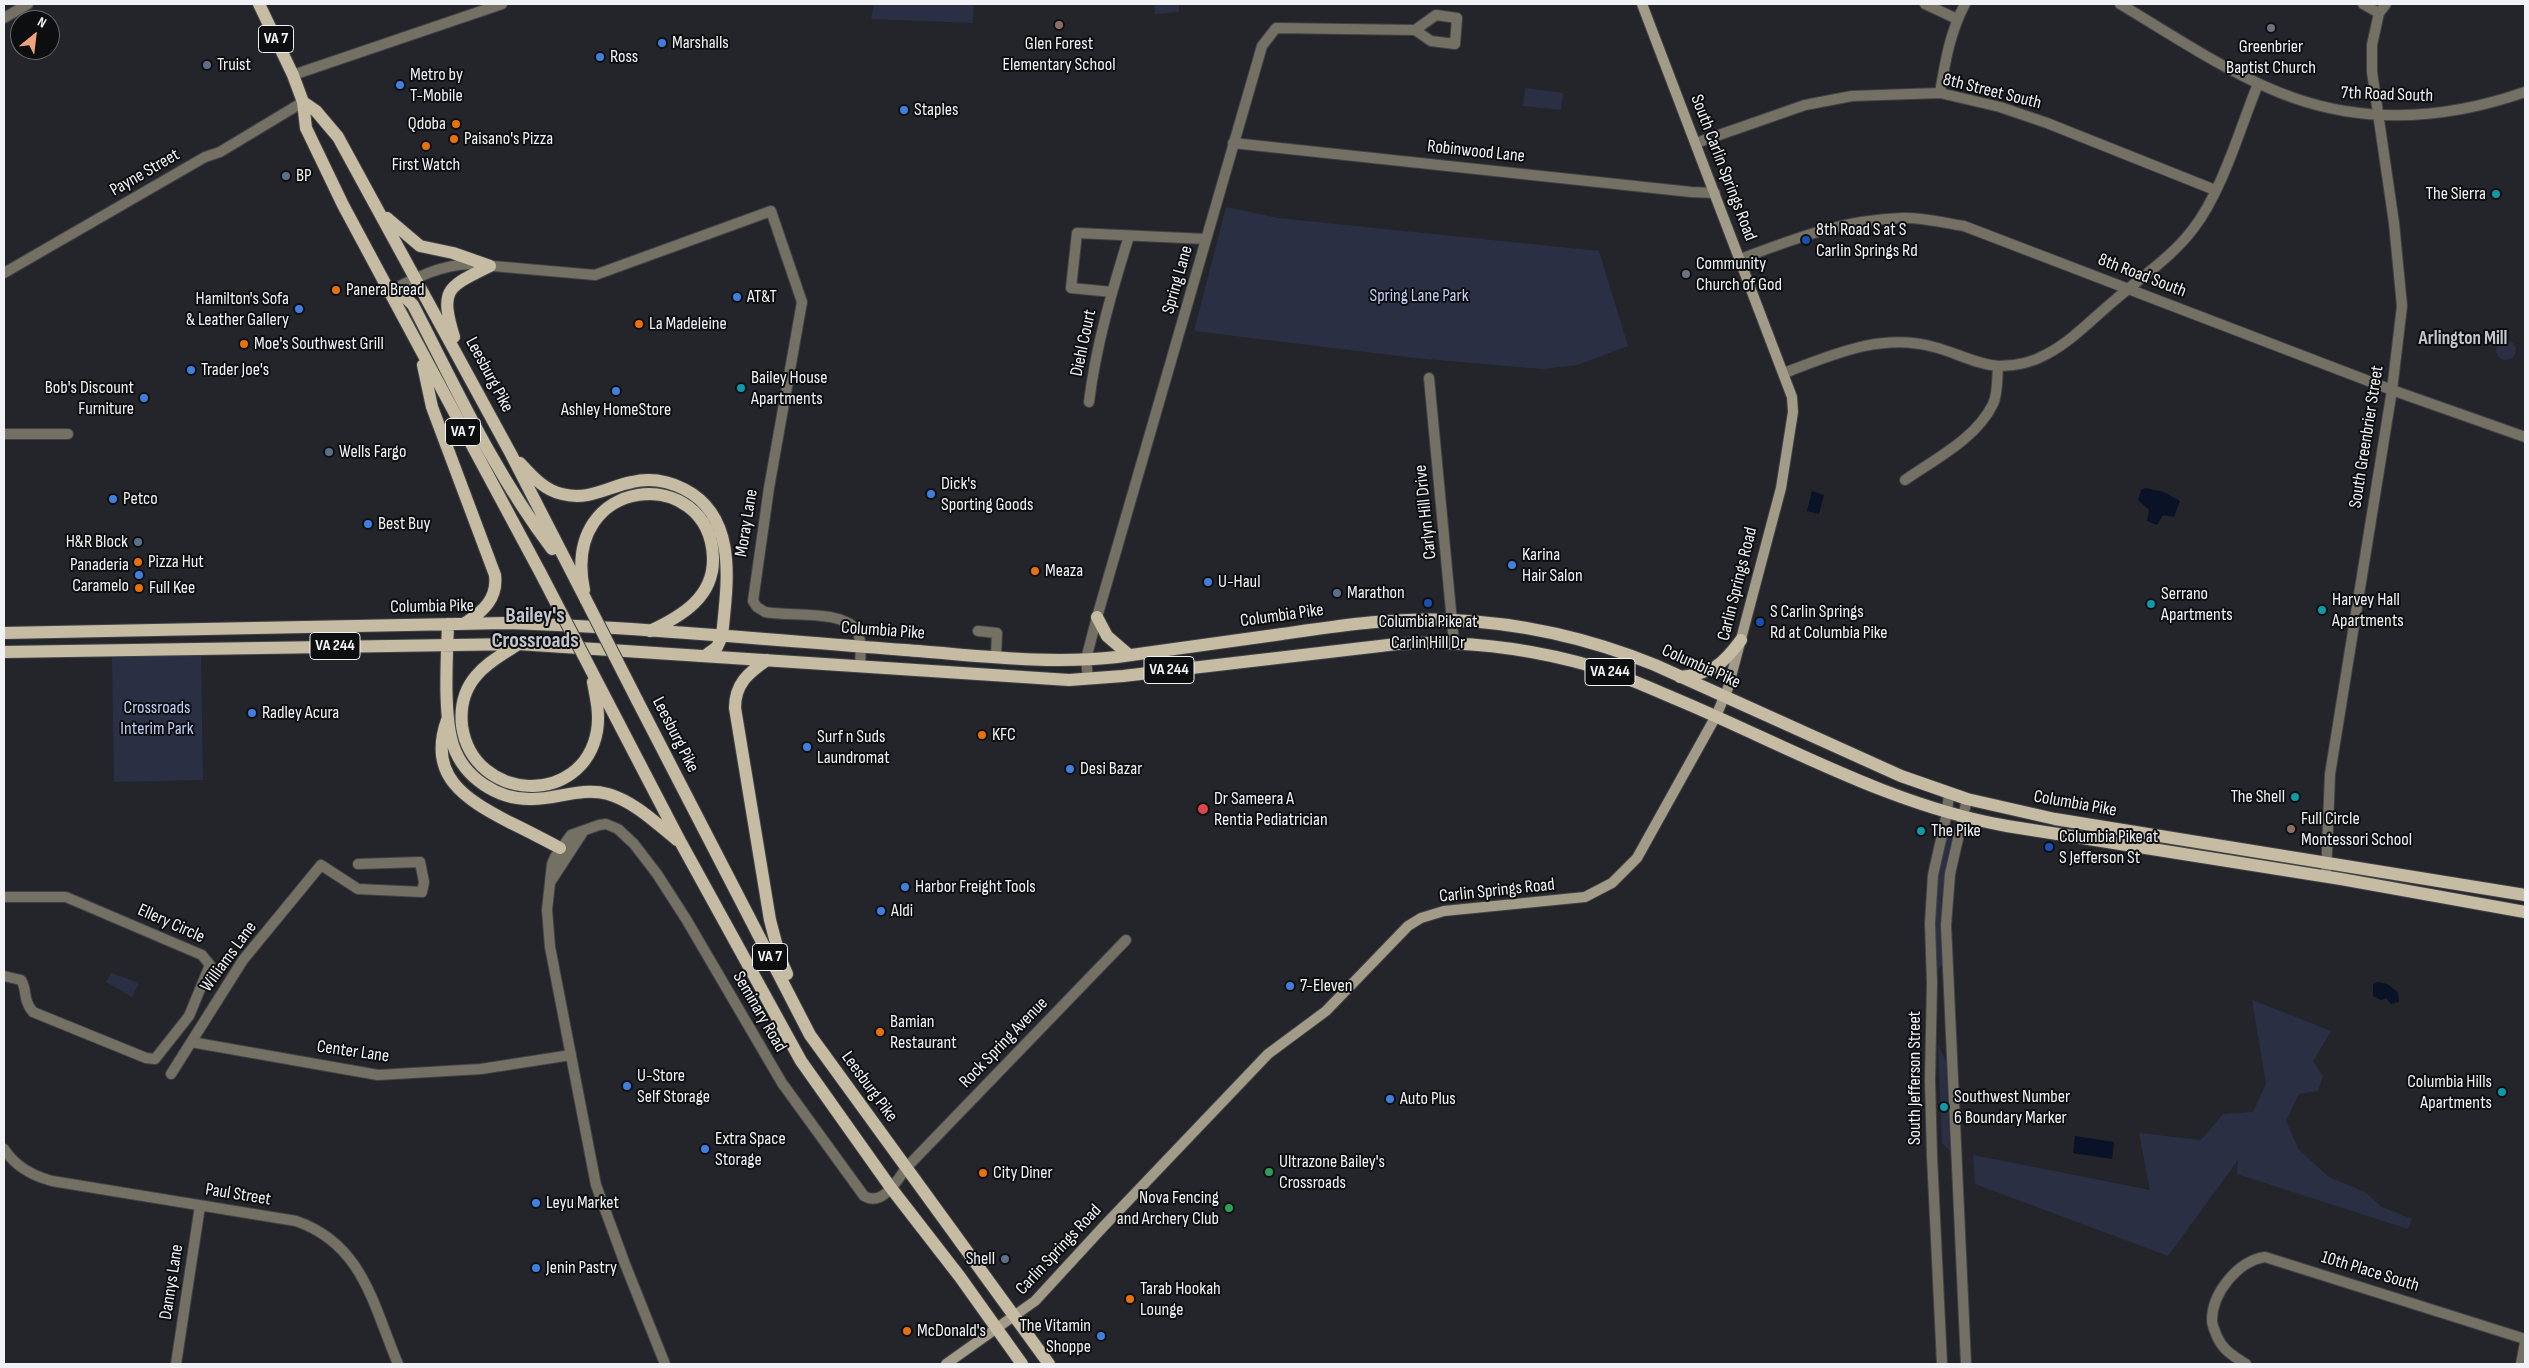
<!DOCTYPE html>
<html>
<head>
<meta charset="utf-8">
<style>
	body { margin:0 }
	#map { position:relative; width:2529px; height:1368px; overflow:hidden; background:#23252a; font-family:"Sofia Sans Condensed",sans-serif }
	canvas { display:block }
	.frame { position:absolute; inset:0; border:5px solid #f1f2f6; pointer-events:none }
	.north { position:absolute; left:10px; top:10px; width:50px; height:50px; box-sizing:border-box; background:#0d0e10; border:1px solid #68696c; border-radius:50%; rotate:29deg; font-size:14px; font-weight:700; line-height:20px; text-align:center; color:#f1f2f6 }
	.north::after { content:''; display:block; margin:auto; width:18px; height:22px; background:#f2a17e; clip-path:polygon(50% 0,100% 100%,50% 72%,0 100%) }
</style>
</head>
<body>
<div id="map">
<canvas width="2529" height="1368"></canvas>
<div class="frame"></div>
<div class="north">N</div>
</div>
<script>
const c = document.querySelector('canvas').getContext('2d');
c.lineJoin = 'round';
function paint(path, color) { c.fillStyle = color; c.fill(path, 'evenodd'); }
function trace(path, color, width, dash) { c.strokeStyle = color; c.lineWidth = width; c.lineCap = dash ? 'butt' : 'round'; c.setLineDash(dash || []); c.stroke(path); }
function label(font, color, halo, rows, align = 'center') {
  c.font = font + ' "Sofia Sans Condensed",sans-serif'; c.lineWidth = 4; c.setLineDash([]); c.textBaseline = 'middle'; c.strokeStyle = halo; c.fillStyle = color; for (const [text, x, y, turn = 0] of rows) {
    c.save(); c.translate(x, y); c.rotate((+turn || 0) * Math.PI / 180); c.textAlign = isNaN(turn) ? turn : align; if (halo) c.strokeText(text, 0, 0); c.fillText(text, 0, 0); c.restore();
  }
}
const green = new Path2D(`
	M874,4H974L973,23L871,19Z
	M1154,4H1179V12L1155,14Z
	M1525,88L1563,93L1561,110L1523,106Z
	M1226,207L1278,218L1599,251L1628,346L1577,365L1542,369L1415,358L1194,331Z
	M2496 350a10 10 0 1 1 20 0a10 10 0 1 1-20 0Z
	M201,655L203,780L114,782L112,656Z
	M1946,834L1950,835L1951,839L1941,900L1942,966L1937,970L1933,918L1935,879Z
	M111,973L139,983L132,997L106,982Z
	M2252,1000L2331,1031L2313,1061L2323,1076L2318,1091L2299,1094L2286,1121L2299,1150L2329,1177L2365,1192L2382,1207L2412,1219L2408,1229L2237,1174L2238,1160L2168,1256L1975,1184L1973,1155L2150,1190L2139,1133L2201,1140L2223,1114L2253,1112L2266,1084Z
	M1938,1044L1946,1062L1950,1151L1942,1143Z`);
const water = new Path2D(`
	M2146,488L2164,492L2180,501L2174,517L2163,515L2157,525L2147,521L2149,510L2138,500L2141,490Z
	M1812,491L1824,495L1819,514L1807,511Z
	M2378,982L2387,984L2398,992L2399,1002L2391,1004L2386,998L2381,1000L2373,996V984Z
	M2075,1136L2114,1142L2112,1159L2073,1153Z`);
const minor = new Path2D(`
	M1925,4L1957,19
	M2363,4L2379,13
	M4,18L28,4
	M293,75L502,4
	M1940,93C1945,62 1950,32 1965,4
	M1233,143L1691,192L1715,193
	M1696,143L1805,105L1852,96L1940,93L2000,107L2047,123L2215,190
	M1740,259C1797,238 1841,220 1903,218C1922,217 1944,223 1964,226L2392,390L2525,437
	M4,273L205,157L220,152L303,102
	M388,292C415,278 440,265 470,264L595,275L771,211L802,302L769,488L753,601L757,607L765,612C791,617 841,609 858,631L861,646L860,667
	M1112,292L1071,288L1077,233L1206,239
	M1784,373C1832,355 1881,332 1934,347C1955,352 1977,365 1999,366C2015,366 2033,362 2047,354C2072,341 2093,318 2115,300C2141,277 2172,257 2193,229C2222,192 2240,128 2258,84
	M1429,378L1454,643
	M1089,402C1096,345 1112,291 1129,236
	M4,434H68
	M1905,480C1935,459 1976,439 1993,404C1998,394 1997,377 1998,366
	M978,631L997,633L996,656
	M1088,679L1086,659L1097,617L1262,46L1276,28L1415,30L1436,15L1457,18L1455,44L1431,41L1415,30
	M2326,877L2330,774L2392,390L2402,306L2394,223L2372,72V45L2379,13L2386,4
	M4,897H66L202,955L210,965L189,1016L155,1059L146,1058L33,1012C22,999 28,991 21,980L4,976
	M191,1042L378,1075L481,1069L571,1055
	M171,1074L243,960L321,865L358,889L422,892L424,882L420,862L358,864
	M4,1149C15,1166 33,1176 52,1181L296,1221C363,1244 373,1305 398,1364
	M906,1168L1126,940
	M176,1364L200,1206
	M2246,1364C2238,1359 2227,1353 2222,1345C2218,1340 2212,1326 2212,1320C2212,1293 2238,1261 2265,1257L2525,1339
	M2521,1364L2525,1343`);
const tertiary = new Path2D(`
	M2120,4C2174,36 2235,78 2294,98C2371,125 2450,118 2525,92
	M551,881L583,832
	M665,1364L625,1264L596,1185L550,947L547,910L552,864L555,857L571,835L599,825L606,824L618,829L634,844L657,874L686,919L782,1083L864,1196C882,1207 897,1181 906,1168
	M1942,1364L1932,1156L1930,1080L1932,983L1930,923L1933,875L1947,813L1949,793
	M1966,1364L1946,925L1950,874L1967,799`);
const secondary = new Path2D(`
	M946,1364L1035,1301L1104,1226L1268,1054L1326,1011L1408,926L1421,918L1444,911L1585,897L1612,883L1637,858L1716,716L1728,688L1781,488L1793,412L1792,397L1642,4`);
const primary = new Path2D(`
	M259,4L293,75L303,102L306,128L343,205L540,572
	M303,102L316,111L338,137L511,454L586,600
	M387,218L420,246L453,253L490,266
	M388,292L404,296L413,305C457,390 494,472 552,549
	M454,337C439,288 448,287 490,266
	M423,365L432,407L495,575C498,598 483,612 465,623
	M520,463C532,476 544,490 562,494C589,501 607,487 632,482C649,478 668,481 684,489C739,517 727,585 722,636L717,647L706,655
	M584,590C560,474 710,463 713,558C714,597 682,616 650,631
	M1097,617L1107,636L1129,655
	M448,624C447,657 443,714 453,745C464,778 498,800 532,799C558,799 581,787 608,794C635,802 656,823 677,840
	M4,633L506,623C639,627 772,640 905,650C975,655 1047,665 1117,657C1172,649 1227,642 1282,634C1338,626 1395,617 1452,620C1522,623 1591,639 1655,665L1901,776L1967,799L2055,819L2525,895
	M518,644C504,654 487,662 476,676C464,690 460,707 462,726C473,802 583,808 597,731C600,714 596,698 593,682
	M4,652L518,644L1069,680L1123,676L1397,644C1464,640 1530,648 1595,667C1625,676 1654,690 1683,702C1789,747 1892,806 2007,826L2341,879L2525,912
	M767,660C748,673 735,684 735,708L770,920L780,958L787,974
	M591,670L681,843L801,1061L891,1188L960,1277L1022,1364
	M1680,677C1712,673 1722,666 1741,640
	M637,700L810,1035L1049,1364
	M447,720C427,776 465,799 509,822C526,830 543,839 560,848`);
const primaryBridge = new Path2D(`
	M540,572L591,670
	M586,600L637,700`);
const markers = [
	[1059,25,5,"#8d6e63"],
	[2271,28,5,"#6b7280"],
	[662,43,5,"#3f7fe0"],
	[600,57,5,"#3f7fe0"],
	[207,65,5,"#5c6f8a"],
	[400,85,5,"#3f7fe0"],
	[904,110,5,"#3f7fe0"],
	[456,124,5,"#e8710a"],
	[454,139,5,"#e8710a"],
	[426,146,5,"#e8710a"],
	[286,176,5,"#5c6f8a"],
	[2496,194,5,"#0f9aa8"],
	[1806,240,5,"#1a4fb4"],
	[1686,274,5,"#6b7280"],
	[336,290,5,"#e8710a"],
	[737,297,5,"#3f7fe0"],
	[299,309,5,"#3f7fe0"],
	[639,324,5,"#e8710a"],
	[244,344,5,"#e8710a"],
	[191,370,5,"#3f7fe0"],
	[741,388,5,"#0f9aa8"],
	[616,391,5,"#3f7fe0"],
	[144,398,5,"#3f7fe0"],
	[329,452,5,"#5c6f8a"],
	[931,494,5,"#3f7fe0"],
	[113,499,5,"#3f7fe0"],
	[368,524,5,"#3f7fe0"],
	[138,542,5,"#5c6f8a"],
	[138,562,5,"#e8710a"],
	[1512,565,5,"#3f7fe0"],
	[1035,571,5,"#e8710a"],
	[139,575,5,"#3f7fe0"],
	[1208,582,5,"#3f7fe0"],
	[139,588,5,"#e8710a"],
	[1337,593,5,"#5c6f8a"],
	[1428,603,5,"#1a4fb4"],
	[2151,604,5,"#0f9aa8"],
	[2322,610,5,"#0f9aa8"],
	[1760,622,5,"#1a4fb4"],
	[252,713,5,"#3f7fe0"],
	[982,735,5,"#e8710a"],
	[807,747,5,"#3f7fe0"],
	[1070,769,5,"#3f7fe0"],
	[2295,797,5,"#0f9aa8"],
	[1203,809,6,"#e0444e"],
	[2291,829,5,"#8d6e63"],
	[1921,831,5,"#0f9aa8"],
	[2049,847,5,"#1a4fb4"],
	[905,887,5,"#3f7fe0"],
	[881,911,5,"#3f7fe0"],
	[1290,986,5,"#3f7fe0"],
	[880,1032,5,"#e8710a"],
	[627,1086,5,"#3f7fe0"],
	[2502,1092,5,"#0f9aa8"],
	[1390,1099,5,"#3f7fe0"],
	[1944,1107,5,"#0f9aa8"],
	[705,1149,5,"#3f7fe0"],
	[1269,1172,5,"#2e9e5b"],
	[983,1173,5,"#e8710a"],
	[536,1203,5,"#3f7fe0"],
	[1229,1208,5,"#2e9e5b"],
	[1005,1259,5,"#5c6f8a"],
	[536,1268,5,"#3f7fe0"],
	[1130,1299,5,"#e8710a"],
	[907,1331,5,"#e8710a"],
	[1101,1336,5,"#3f7fe0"]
];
const shields = [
	[276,39,35],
	[463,432,35],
	[335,646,50],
	[1169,670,50],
	[1610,672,50],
	[770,957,35]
];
const shieldNames = [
	["VA 7",276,39],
	["VA 7",463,432],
	["VA 244",335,646],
	["VA 244",1169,670],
	["VA 244",1610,672],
	["VA 7",770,957]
];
const poiNames = [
	["Marshalls",672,43],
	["Glen Forest",1059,44,"center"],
	["Elementary School",1059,65,"center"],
	["Greenbrier",2271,47,"center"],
	["Baptist Church",2271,68,"center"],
	["Ross",610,57],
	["Truist",217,65],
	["Metro by",410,75],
	["T-Mobile",410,96],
	["Staples",914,110],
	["Qdoba",446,124,"right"],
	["Paisano's Pizza",464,139],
	["First Watch",426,165,"center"],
	["BP",296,176],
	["The Sierra",2486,194,"right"],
	["8th Road S at S",1816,230],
	["Carlin Springs Rd",1816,251],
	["Community",1696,264],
	["Church of God",1696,285],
	["Panera Bread",346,290],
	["AT&T",747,297],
	["Hamilton's Sofa",289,299,"right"],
	["& Leather Gallery",289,320,"right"],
	["La Madeleine",649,324],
	["Moe's Southwest Grill",254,344],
	["Trader Joe's",201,370],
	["Bailey House",751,378],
	["Apartments",751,399],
	["Bob's Discount",134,388,"right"],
	["Furniture",134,409,"right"],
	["Ashley HomeStore",616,410,"center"],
	["Wells Fargo",339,452],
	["Dick's",941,484],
	["Sporting Goods",941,505],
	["Petco",123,499],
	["Best Buy",378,524],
	["H&R Block",128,542,"right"],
	["Karina",1522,555],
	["Hair Salon",1522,576],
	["Pizza Hut",148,562],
	["Panaderia",129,565,"right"],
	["Caramelo",129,586,"right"],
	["Meaza",1045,571],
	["U-Haul",1218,582],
	["Full Kee",149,588],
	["Marathon",1347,593],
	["Serrano",2161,594],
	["Apartments",2161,615],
	["Harvey Hall",2332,600],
	["Apartments",2332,621],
	["S Carlin Springs",1770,612],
	["Rd at Columbia Pike",1770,633],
	["Columbia Pike at",1428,622,"center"],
	["Carlin Hill Dr",1428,643,"center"],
	["Radley Acura",262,713],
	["KFC",992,735],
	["Surf n Suds",817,737],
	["Laundromat",817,758],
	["Desi Bazar",1080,769],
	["The Shell",2285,797,"right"],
	["Dr Sameera A",1214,799],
	["Rentia Pediatrician",1214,820],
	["Full Circle",2301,819],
	["Montessori School",2301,840],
	["The Pike",1931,831],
	["Columbia Pike at",2059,837],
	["S Jefferson St",2059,858],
	["Harbor Freight Tools",915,887],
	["Aldi",891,911],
	["7-Eleven",1300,986],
	["Bamian",890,1022],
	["Restaurant",890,1043],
	["U-Store",637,1076],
	["Self Storage",637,1097],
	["Columbia Hills",2492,1082,"right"],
	["Apartments",2492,1103,"right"],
	["Southwest Number",1954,1097],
	["6 Boundary Marker",1954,1118],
	["Auto Plus",1400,1099],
	["Extra Space",715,1139],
	["Storage",715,1160],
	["Ultrazone Bailey's",1279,1162],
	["Crossroads",1279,1183],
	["City Diner",993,1173],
	["Nova Fencing",1219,1198,"right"],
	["and Archery Club",1219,1219,"right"],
	["Leyu Market",546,1203],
	["Shell",995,1259,"right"],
	["Jenin Pastry",546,1268],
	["Tarab Hookah",1140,1289],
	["Lounge",1140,1310],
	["The Vitamin",1091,1326,"right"],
	["Shoppe",1091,1347,"right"],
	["McDonald's",917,1331]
];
const streetNames = [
	["8th Street South",1992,92,14],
	["7th Road South",2387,95,2],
	["Robinwood Lane",1476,152,6],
	["South Carlin Springs Road",1723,168,69],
	["Payne Street",145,173,-30],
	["8th Road South",2142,276,21],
	["Spring Lane",1178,280,-74],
	["Diehl Court",1084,343,-78],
	["Leesburg Pike",489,375,62],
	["South Greenbrier Street",2367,437,-81],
	["Carlyn Hill Drive",1426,512,-96],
	["Moray Lane",747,523,-81],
	["Carlin Springs Road",1738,584,-76],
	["Columbia Pike",432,607,-1],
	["Columbia Pike",1282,616,-8],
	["Columbia Pike",883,631,4],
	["Columbia Pike",1701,667,24],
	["Leesburg Pike",675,735,63],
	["Columbia Pike",2075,804,10],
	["Carlin Springs Road",1497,891,-6],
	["Ellery Circle",171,924,24],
	["Williams Lane",229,957,-54],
	["Seminary Road",759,1012,60],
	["Rock Spring Avenue",1004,1043,-46],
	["Center Lane",353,1052,8],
	["South Jefferson Street",1915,1078,-90],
	["Leesburg Pike",869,1087,54],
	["Paul Street",238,1195,9],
	["Carlin Springs Road",1059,1250,-47],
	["10th Place South",2370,1272,17],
	["Dannys Lane",172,1282,-81]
];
const parkNames = [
	["Spring Lane Park",1419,296],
	["Crossroads",157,708],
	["Interim Park",157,729]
];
const neighbourhoodNames = [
	["Arlington Mill",2463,339]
];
const districtNames = [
	["Bailey's",535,616],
	["Crossroads",535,641]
];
paint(green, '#2a2f44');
paint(water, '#091226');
trace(minor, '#404247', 12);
trace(tertiary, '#404247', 12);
trace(secondary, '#404247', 12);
trace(primary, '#404247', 14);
trace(minor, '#747064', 10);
trace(tertiary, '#747064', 10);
trace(secondary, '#a19b87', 10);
trace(primary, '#c5bca3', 12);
trace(primaryBridge, '#404247', 14, []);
trace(primaryBridge, '#c5bca3', 12);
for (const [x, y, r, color] of markers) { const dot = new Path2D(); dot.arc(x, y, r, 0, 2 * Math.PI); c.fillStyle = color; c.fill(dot); trace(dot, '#0d0e10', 2); }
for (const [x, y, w] of shields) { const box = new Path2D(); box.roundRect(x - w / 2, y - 13.5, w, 27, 4); c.fillStyle = '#0d0e10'; c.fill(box); trace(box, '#f1f2f6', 1); }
label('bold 16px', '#f1f2f6', null, shieldNames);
label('18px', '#f1f2f6', '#0d0e10', poiNames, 'left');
label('18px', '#f1f2f6', '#0d0e10', streetNames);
label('18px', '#c2cdf6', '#0d0e10', parkNames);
label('bold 19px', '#c4c6ce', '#0d0e10', neighbourhoodNames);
label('bold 22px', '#c4c6ce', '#0d0e10', districtNames);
</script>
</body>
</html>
